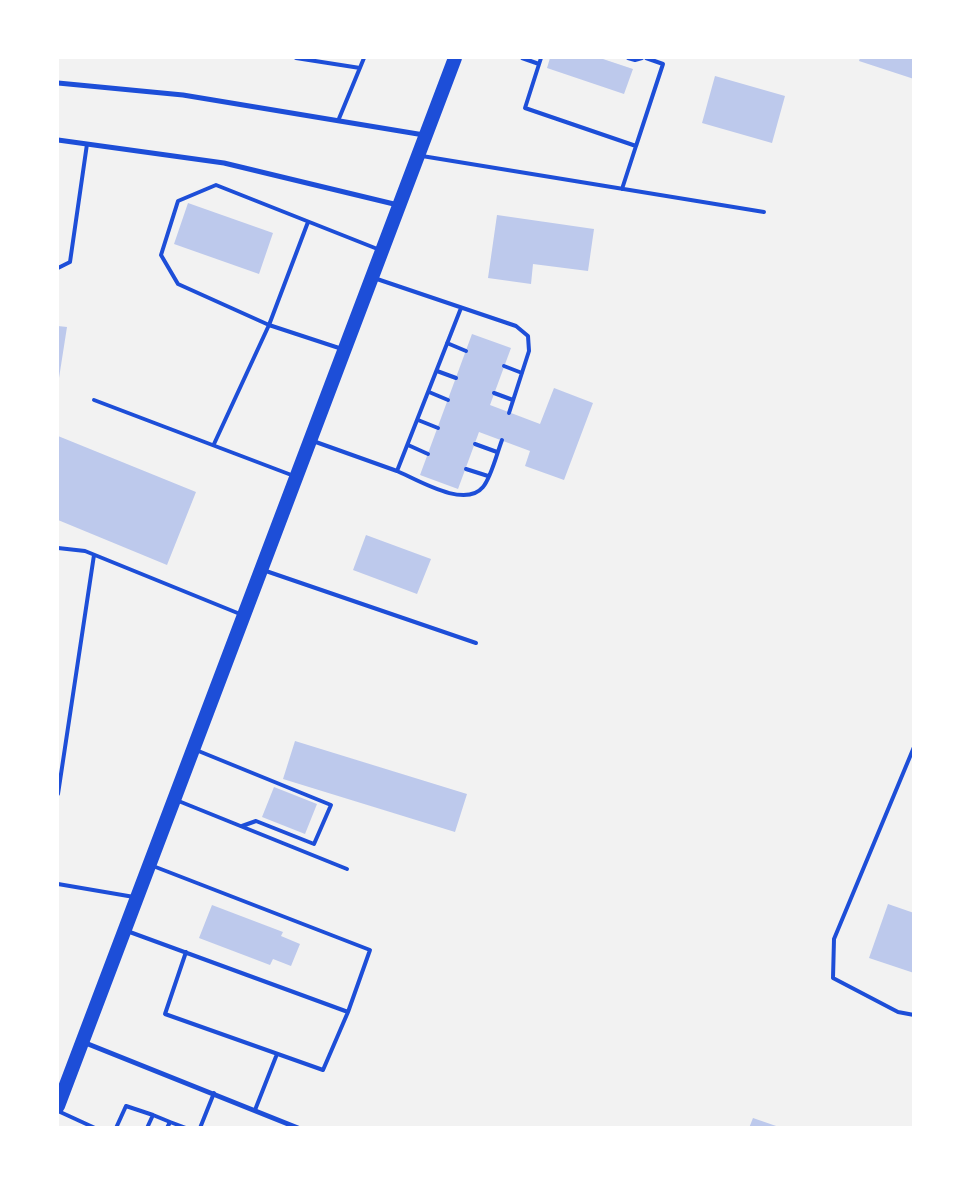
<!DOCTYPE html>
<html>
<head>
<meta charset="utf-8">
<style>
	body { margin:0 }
	#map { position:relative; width:971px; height:1185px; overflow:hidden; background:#f2f2f2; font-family:Mulish,sans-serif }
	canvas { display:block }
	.frame { position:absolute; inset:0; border:59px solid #fff; pointer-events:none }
</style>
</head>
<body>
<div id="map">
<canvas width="971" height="1185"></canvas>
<div class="frame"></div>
</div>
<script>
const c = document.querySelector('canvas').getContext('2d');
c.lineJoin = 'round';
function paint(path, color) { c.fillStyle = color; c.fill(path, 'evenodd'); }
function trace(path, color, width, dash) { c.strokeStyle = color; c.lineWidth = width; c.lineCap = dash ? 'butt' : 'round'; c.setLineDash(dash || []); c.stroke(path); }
const building = new Path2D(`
	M550,58H600L633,69L624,94L547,68Z
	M860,58H914V79L859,61Z
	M715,76L785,96L772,143L702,123Z
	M188,203L273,233L259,274L174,244Z
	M497,215L594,229L588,271L533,264L531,284L488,278Z
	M58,326L67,327L59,378H58Z
	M472,334L511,348L490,405L540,424L554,388L593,403L564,480L525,466L530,451L479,432L458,489L420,475Z
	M58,436L196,492L167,565L58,520Z
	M366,535L431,559L417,594L353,570Z
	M295,741L467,794L455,832L283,779Z
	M274,787L317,804L305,834L262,817Z
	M888,904L914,913V973L869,958Z
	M212,905L283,932L281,936L300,944L291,966L273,959L270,965L199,938Z
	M753,1118L779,1127V1128H749Z`);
const service = new Path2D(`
	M296,58L360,68
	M522,58L539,64
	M541,58L525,108L636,146L622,189
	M628,58L635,60L642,58
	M338,121L364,58
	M636,146L663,64L646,58
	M422,156L764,212
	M308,222L269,325L342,349
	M58,268L70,262L87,144
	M374,278L516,326L528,336L529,351L509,413
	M447,343L466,351
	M504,366L522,373
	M437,371L456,378
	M429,392L448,400
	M494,393L513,400
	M94,400L294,476
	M418,420L438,428
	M313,441L397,471L461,308
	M214,444L269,325L178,284L161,255L178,201L216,185L380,250
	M475,444L497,452
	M408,445L428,454
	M466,469L488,476
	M397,471C418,480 465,509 483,487C491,478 497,453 502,440
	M58,548L85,551L240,614
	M263,570L476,643
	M914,747L834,939L833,978L898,1012L914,1015
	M196,750L331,805L314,844L256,821L242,826
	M58,794L94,555
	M176,800L347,869
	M153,866L370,950L348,1012L323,1070L165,1014L186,952
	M58,884L134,897
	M127,931L348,1012
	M255,1110L277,1054
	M58,1111L95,1128
	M116,1128L126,1106L153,1115
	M147,1128L153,1115L170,1122
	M167,1128L170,1122L186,1128
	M200,1128L214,1093`);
const minor = new Path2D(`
	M58,83L183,95L424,135
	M58,140L224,163L398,205
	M83,1042L298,1128`);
const trunk = new Path2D(`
	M58,1106L455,58`);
paint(building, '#bdc9ec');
trace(service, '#1d4ed8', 4);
trace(minor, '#1d4ed8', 5);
trace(trunk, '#1d4ed8', 14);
</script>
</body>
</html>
